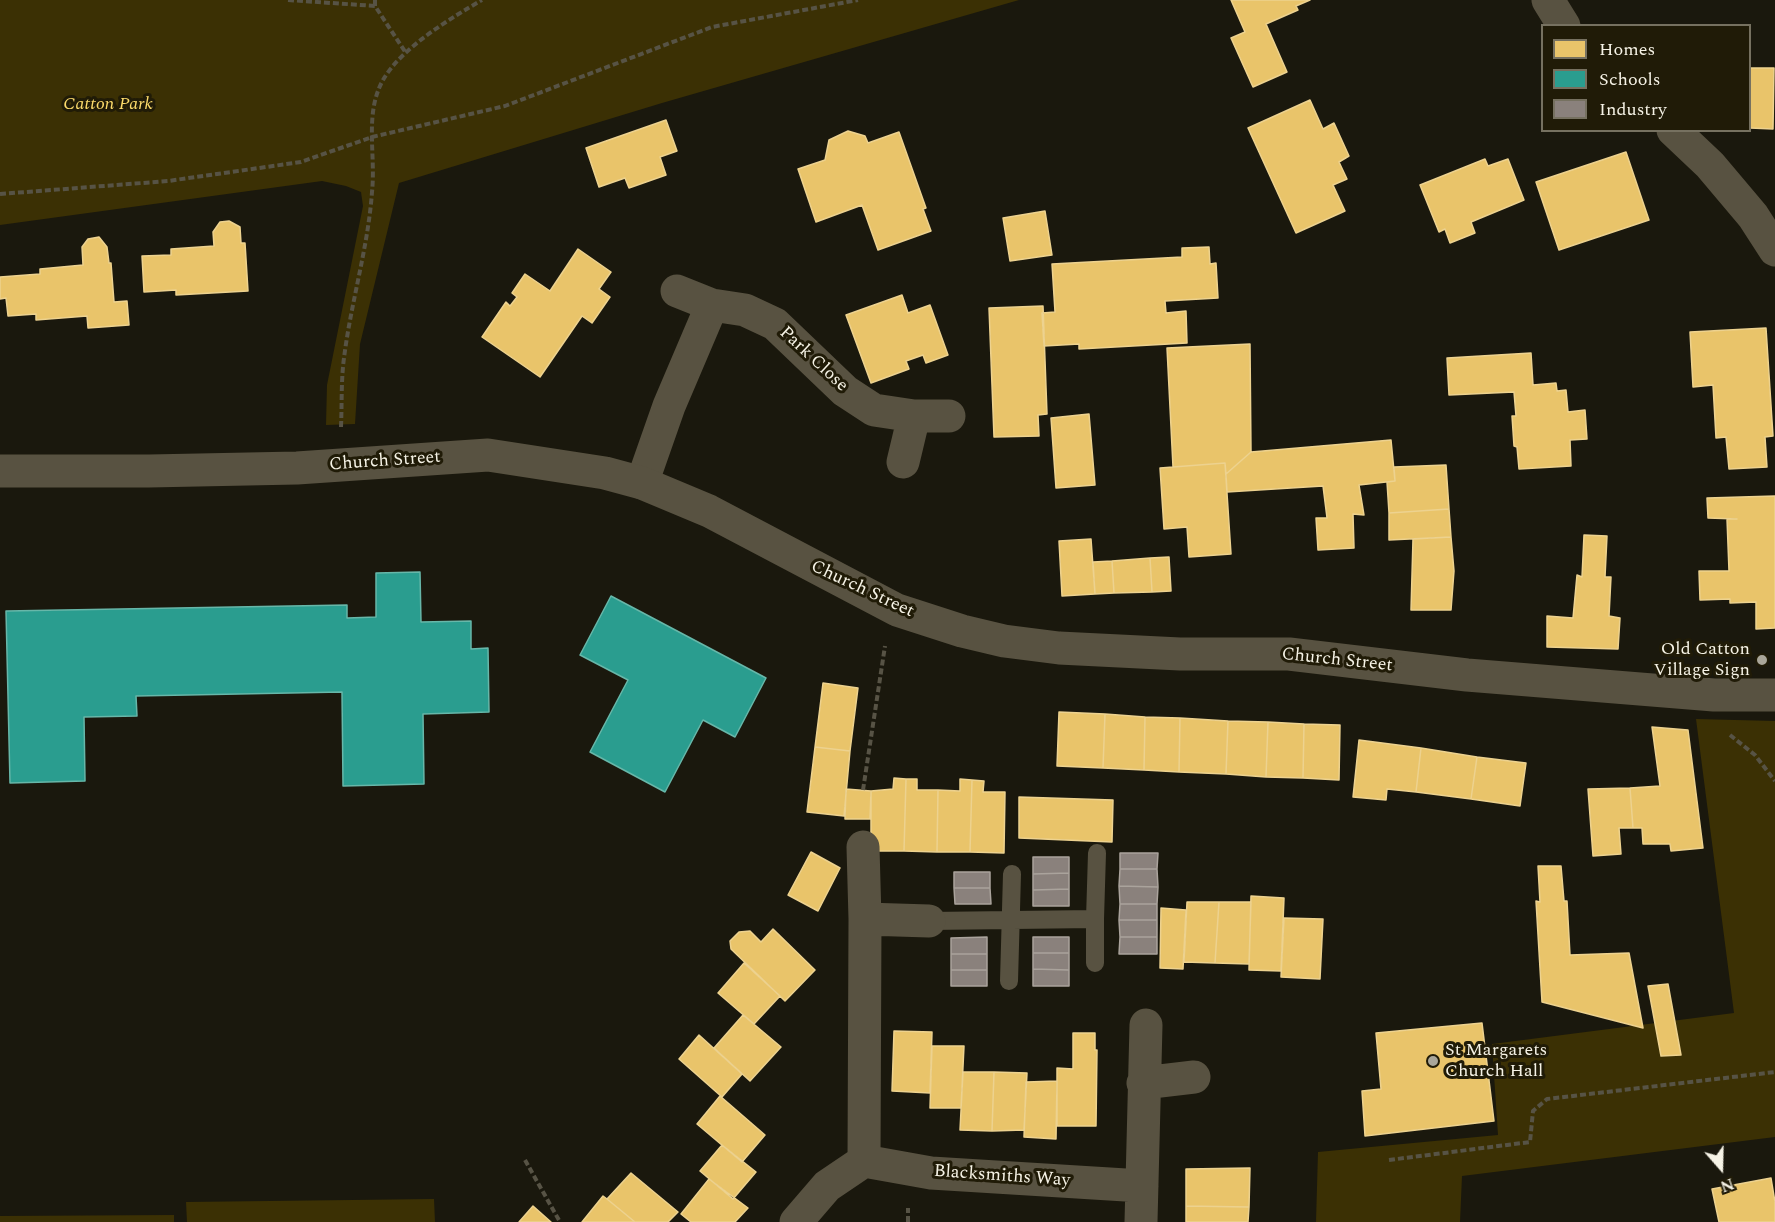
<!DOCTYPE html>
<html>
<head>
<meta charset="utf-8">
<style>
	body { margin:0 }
	#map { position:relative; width:1775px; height:1222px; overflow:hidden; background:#1a180d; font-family:Spectral,serif }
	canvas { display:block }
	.legend { position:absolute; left:1541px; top:24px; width:210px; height:108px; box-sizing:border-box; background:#201b07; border:2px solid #767160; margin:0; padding:8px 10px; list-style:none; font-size:18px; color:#f6f3e6 }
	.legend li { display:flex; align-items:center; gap:12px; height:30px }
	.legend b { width:30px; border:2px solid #767160 }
	.north { position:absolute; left:1691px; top:1138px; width:60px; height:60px; -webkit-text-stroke:4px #201b07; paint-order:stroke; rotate:160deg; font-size:16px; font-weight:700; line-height:24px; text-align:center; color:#f6f3e6 }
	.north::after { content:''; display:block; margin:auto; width:21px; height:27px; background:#f6f3e6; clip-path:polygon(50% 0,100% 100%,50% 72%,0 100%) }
</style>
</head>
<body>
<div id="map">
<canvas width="1775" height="1222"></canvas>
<ul class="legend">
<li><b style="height:16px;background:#e9c46a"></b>Homes</li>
<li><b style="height:16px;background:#2a9d8f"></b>Schools</li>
<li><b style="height:16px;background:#8a817c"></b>Industry</li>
</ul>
<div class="north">N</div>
</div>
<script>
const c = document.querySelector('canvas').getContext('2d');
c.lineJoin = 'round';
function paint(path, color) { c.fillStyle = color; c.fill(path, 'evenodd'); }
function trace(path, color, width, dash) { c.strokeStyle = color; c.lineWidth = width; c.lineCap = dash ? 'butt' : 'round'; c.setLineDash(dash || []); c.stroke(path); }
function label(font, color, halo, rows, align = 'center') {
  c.font = font + ' Spectral,serif'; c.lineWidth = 6; c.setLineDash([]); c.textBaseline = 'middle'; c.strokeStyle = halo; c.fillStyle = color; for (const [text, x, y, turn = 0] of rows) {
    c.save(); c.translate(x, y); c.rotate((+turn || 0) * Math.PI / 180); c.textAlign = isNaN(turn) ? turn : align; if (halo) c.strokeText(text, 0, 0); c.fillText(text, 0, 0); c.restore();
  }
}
const green = new Path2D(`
	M0,0H1019L662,103L399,183L360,344L355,424L326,425L327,385L363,206L361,192L346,186L322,181L0,225Z
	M1696,719L1775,721V1137L1462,1176L1460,1222H1316L1318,1152L1498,1135L1492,1044L1734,1013Z
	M434,1199L435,1222H187L186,1202Z
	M174,1215V1222H0V1216Z`);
const homes = new Path2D(`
	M1231,0H1310L1296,6L1298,10L1266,24L1287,72L1253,87L1231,38L1245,32Z
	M1750,68H1774L1773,129L1750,128Z
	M1310,100L1323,129L1334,123L1349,156L1339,162L1347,179L1333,185L1345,211L1296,233L1248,128Z
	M666,120L677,151L660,157L666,175L629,188L625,178L599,187L586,148Z
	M848,131L865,136L868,143L899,132L926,208L923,209L931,231L878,250L862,205L816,222L798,169L825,160L829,140Z
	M1626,152L1649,220L1559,250L1536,182Z
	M1485,159L1488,166L1508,159L1524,200L1471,222L1475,233L1450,243L1445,229L1439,232L1420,185Z
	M1045,211L1052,255L1010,261L1003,218Z
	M229,221L240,227L241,243H245L248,291L176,295V290L144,292L142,256L171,255V249L214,246L213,232L220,222Z
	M99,237L107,247L109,263H111L114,302L127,301L129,325L88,328L87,316L36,320V314L8,316L6,298L0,299V277L40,274V269L83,265L82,247L88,239Z
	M1209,247L1210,264L1216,263L1218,298L1165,301L1166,313L1186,311L1187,343L1079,349V344L1044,346L1042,313L1055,312L1052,264L1182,257V248Z
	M578,249L611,272L599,289L610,297L592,323L582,316L540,377L482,337L506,302L510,306L517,297L512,293L525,274L550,291Z
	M902,295L908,313L930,305L948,355L926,363L923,355L906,361L909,369L871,383L846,315Z
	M1043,306L1047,414L1038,415L1039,436L994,437L989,308Z
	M1766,328L1773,436L1765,437L1767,467L1729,469L1726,437L1716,438L1713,385L1693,387L1690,332Z
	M1250,344L1251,452L1226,474L1225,463L1173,467L1167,348Z
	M1531,353L1533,385L1556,383L1557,391L1566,390L1568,412L1585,410L1587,439L1570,440L1571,466L1519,469L1517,447L1514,446L1512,416H1516L1514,392L1449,395L1447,358Z
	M1089,414L1095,485L1056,488L1051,418Z
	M1391,440L1395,481L1359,485L1364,515L1353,514L1354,548L1318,550L1316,518H1327L1323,486L1227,492L1226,474L1251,452Z
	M1225,463L1231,554L1189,557L1187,527L1164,529L1160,468Z
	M1446,465L1449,509L1389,513L1387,482L1395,481L1394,467Z
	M1775,496V628L1756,629V602L1730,603V599L1700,600L1699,571H1729L1727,519H1737L1708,518L1707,498Z
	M1449,509L1451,537L1389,540V513Z
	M1584,535L1607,536L1605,577H1611L1609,616L1620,618L1618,649L1547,647V616L1573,618L1577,575L1582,577Z
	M1451,537L1454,571L1451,610H1411L1413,539Z
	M1091,539L1095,594L1062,596L1059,541Z
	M1169,557L1171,591L1152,592L1150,558Z
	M1150,558L1152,592L1114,593L1112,561Z
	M1112,561L1114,593L1095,594L1093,562Z
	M823,683L858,688L850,751L815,747Z
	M1059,712L1105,714L1103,768L1057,766Z
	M1105,714L1145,717L1144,770L1103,768Z
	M1145,717L1180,718L1179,772L1144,770Z
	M1180,718L1228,721L1226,774L1179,772Z
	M1228,721L1268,722L1266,777L1226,774Z
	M1268,722L1304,724L1303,778L1266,777Z
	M1304,724L1340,725L1339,780L1303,778Z
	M1652,727L1688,730L1703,848L1671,851L1670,844H1643L1642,828H1633L1630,788L1660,786Z
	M1359,740L1421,748L1416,792L1387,789L1386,800L1353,797Z
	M815,747L850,751L844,816L807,812Z
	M1421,748L1477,757L1471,799L1416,792Z
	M1477,757L1526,763L1520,806L1471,799Z
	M894,778L906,779L904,851H871V791L893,789Z
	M906,779H917V790H938L937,852L904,851Z
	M960,779L972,780L970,852H937L938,790L960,791Z
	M972,780L984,781L983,792H1005L1004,853L970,852Z
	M1630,788L1633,828H1619L1621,854L1593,856L1588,789Z
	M846,789L871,791L870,819H845Z
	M1019,797L1113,800L1112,842L1019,838Z
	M811,852L840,868L818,911L788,895Z
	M1538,866H1561L1564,901H1567L1570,955L1629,953L1643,1028L1542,1002L1536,901L1540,902Z
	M1251,896L1284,898L1281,971L1249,970Z
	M1187,902H1219L1215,963L1184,962Z
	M1219,902H1251L1249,964L1215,963Z
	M1161,908L1186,910L1183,969L1160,968Z
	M1284,918L1323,919L1320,979L1281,977Z
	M773,929L815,970L785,1001L731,949L730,941L739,932L750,931L761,942Z
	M744,963L780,996L754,1024L718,993Z
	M1668,984L1681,1055L1661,1056L1648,986Z
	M743,1015L781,1047L750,1081L714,1048Z
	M1482,1023L1494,1121L1365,1136L1362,1091L1381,1089L1376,1033Z
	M894,1031L932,1032L930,1093L892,1091Z
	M1073,1033H1095V1050H1097L1096,1126H1057V1068L1073,1069Z
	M699,1035L742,1074L722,1097L679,1059Z
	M932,1046H964L961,1108H930Z
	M963,1072H994L992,1131L960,1130Z
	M994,1072L1027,1073L1024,1130L992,1131Z
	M1057,1081L1056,1139L1024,1137L1026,1082Z
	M720,1096L765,1135L742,1162L697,1124Z
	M722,1145L756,1172L733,1199L700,1171Z
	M1250,1168L1249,1207L1186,1206V1169Z
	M631,1173L678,1212L668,1222H635L607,1199Z
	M1771,1178L1775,1202V1222H1719L1712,1189Z
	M709,1179L748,1208L735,1222H691L681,1214Z
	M603,1196L607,1199L635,1222H582Z
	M533,1206L551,1222H519Z
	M1186,1206L1249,1207L1248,1222H1186Z`);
const schools = new Path2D(`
	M420,572L421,622L471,621V649L488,648L489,712L423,714L424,784L343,786L342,692L136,696L137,716L84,717L85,781L10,783L6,611L347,605V618L376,617V573Z
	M611,596L766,678L735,737L703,720L665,792L590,752L628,680L580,655Z`);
const industry = new Path2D(`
	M1120,853H1158L1157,869H1120Z
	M1033,857H1069V873L1033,874Z
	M1120,869H1157L1158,887L1119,886Z
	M954,872H990V888H954Z
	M1069,873V889L1033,890V874Z
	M1119,886L1158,887L1157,904H1120Z
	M954,888H990L991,904H955Z
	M1069,889V906H1033V890Z
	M1120,904H1157V920H1119Z
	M1119,920H1157V937H1120Z
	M987,937V954H951V938Z
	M1033,937H1069V953H1033Z
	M1120,937H1157V954H1119Z
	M1033,953H1069V970L1033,969Z
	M951,954H987V970H951Z
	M1033,969L1069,970V986H1033Z
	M951,970H987V986H951Z`);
const path = new Path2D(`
	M288,0L375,6
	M375,0V6L406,53
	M0,194L168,181L301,162L372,137L505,106L712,27L858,0
	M341,427C342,404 341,380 344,358C351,302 368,248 372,192C376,154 364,114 383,80C401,48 451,18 482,0
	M1730,735L1755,755L1775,781
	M863,790L885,646
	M525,1160L560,1222
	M1389,1160L1530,1142L1533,1111L1547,1099L1775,1072
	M908,1222V1208`);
const service = new Path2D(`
	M1095,919V963
	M929,921L1095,919L1097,853
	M1009,981L1012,874`);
const minor = new Path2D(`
	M1548,0L1564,26
	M1673,130L1710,165L1753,216L1775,250
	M677,291L712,305
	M903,462L914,416
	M642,483L669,406L712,305L745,310L775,324L845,391L874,410L914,416H949
	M863,847L865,919L864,1161
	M865,919L929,921
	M1143,1083L1194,1077
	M796,1222L827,1186L864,1161L931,1173L1142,1186
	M1141,1222L1146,1025`);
const tertiary = new Path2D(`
	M0,471H149L297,468L488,455L605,473L642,483L709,511L897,610L962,631L1004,641L1059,648L1180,654H1289L1467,675L1714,695H1775`);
const markers = [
	[1762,660,6,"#a9a69a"],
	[1433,1061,6,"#a9a69a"]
];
const parkNames = [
	["Catton Park",108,105]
];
const streetNames = [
	["Park Close",813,360,43],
	["Church Street",385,462,-4],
	["Church Street",862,590,25],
	["Church Street",1337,661,6],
	["Blacksmiths Way",1002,1177,4]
];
const poiNames = [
	["Old Catton",1750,650],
	["Village Sign",1750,671],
	["St Margarets",1445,1051,"left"],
	["Church Hall",1445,1072,"left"]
];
paint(green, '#3b3004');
paint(homes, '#e9c46a');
trace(homes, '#edd28f', 1.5);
paint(schools, '#2a9d8f');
trace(schools, '#67b7a9', 1.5);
paint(industry, '#8a817c');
trace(industry, '#aaa39c', 1.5);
trace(path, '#575345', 4, [6, 3]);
trace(service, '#585241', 18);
trace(minor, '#585241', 33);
trace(tertiary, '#585241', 33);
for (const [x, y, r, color] of markers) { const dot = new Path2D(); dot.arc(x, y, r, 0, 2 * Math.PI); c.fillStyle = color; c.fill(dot); trace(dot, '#201b07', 2); }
label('italic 18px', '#fcdb6b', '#201b07', parkNames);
label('18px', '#f6f3e6', '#201b07', streetNames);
label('18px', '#f6f3e6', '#201b07', poiNames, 'right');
</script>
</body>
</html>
